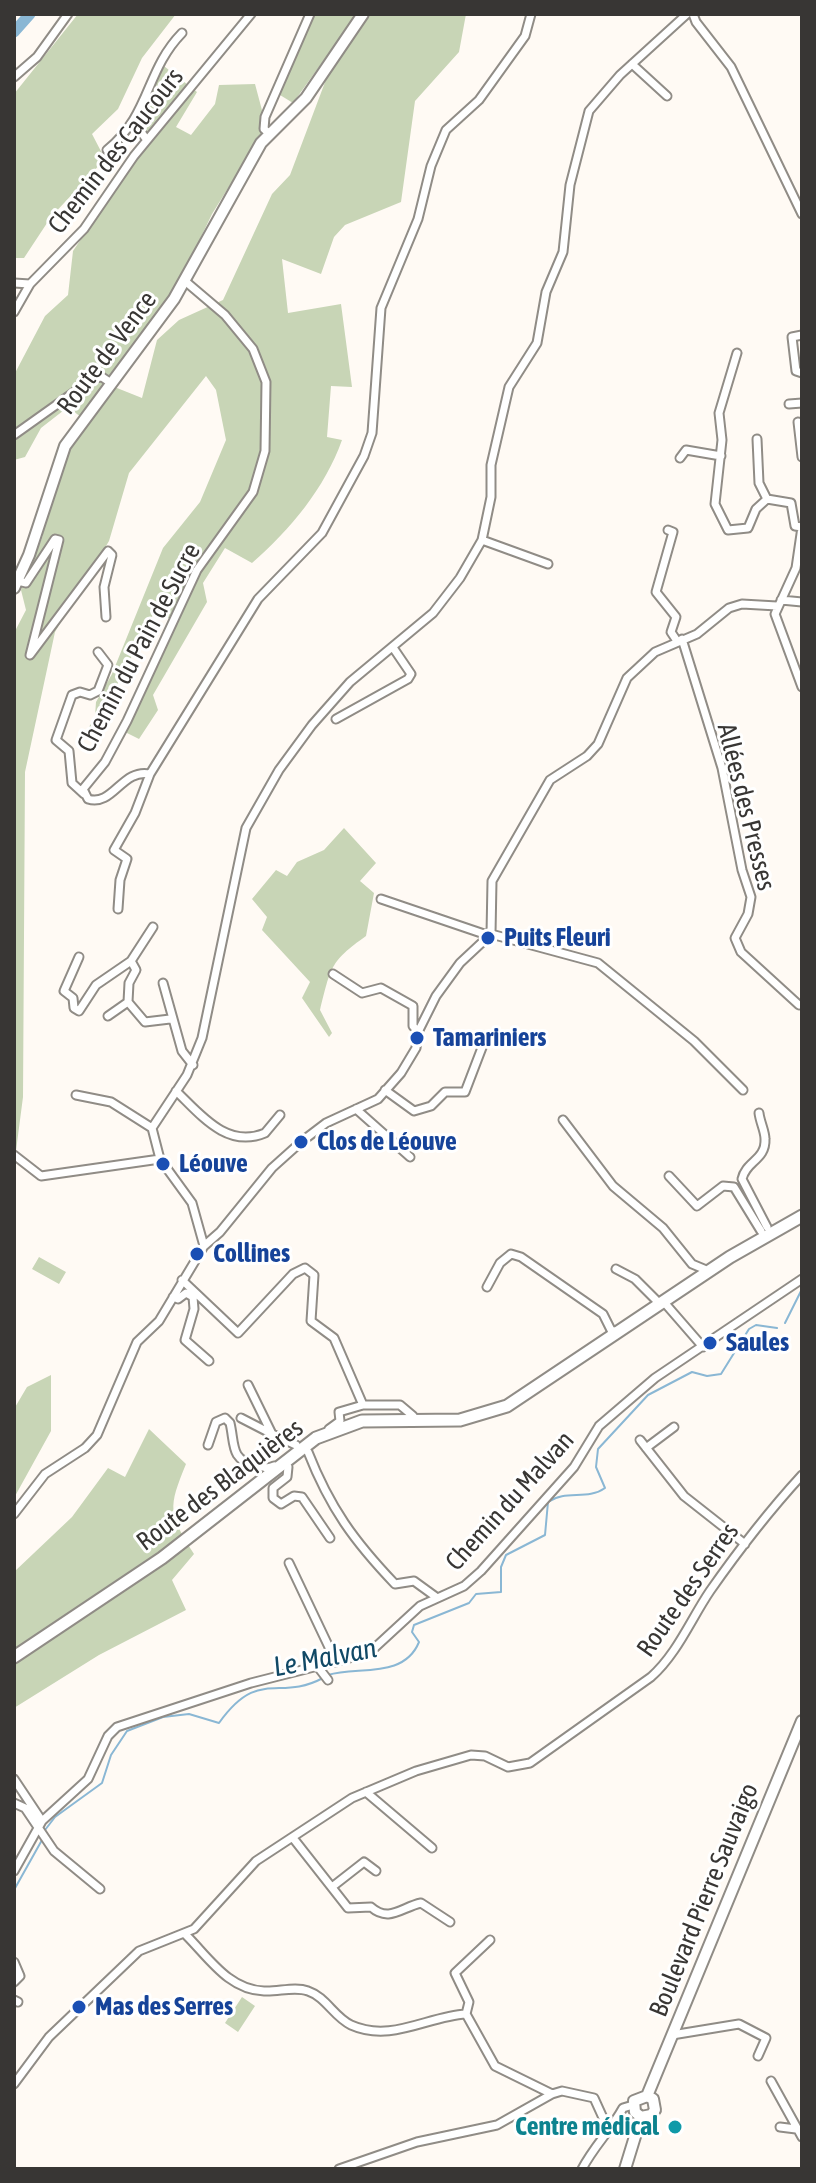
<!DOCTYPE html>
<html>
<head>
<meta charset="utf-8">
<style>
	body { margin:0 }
	#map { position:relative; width:816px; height:2183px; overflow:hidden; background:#fffaf4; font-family:"Asap Condensed",sans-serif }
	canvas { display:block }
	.frame { position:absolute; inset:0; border:16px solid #383634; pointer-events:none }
</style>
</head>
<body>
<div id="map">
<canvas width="816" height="2183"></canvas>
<div class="frame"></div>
</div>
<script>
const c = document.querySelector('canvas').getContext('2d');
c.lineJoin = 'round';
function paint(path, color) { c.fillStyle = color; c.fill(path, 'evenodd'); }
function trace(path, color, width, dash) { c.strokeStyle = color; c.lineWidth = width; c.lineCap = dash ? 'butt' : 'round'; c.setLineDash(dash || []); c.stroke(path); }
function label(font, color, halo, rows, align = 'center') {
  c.font = font + ' "Asap Condensed",sans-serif'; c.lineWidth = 6; c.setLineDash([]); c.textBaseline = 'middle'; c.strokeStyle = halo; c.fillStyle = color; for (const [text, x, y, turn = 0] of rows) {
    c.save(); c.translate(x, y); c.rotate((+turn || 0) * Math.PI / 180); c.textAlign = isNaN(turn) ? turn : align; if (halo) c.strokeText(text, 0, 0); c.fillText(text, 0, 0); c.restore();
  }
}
const green = new Path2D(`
	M78,14H176L142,58L118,109L92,134L105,159L51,217L24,258H14V94Z
	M311,14H357L293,103L280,95Z
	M370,14H466L459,52L415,101L401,202L345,225L334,237L321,274L282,259L288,313L341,304L352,387L331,386L327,437L342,440C325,488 290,530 252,563L225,548L203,583L207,602L153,695L158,710L139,739L119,729L172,620L155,611L116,687L110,721L97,733L88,729L95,716L96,702L112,674L163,548L200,502L226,440L216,390L206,376L129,473L109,541L55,632L25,772L23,1097L14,1166V633L26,610L21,590L42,538L51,496L62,463L86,421L68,407L41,428L25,457L14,460V375L45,316L68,295L73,251L146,142L138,129L160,63L197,92L176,127L191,135L215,104L219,85L255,84L263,114L261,135L212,214L176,289L108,377L117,388L142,398L157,340L179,320L223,300L272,194L290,175L330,69Z
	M344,828L376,863L360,881L374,893L366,936C329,962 331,968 320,1010L332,1033L329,1037L302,998L310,982L262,930L267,917L252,899L276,870L287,876L297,862L324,850Z
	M39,1257L66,1272L59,1284L32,1269Z
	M51,1375V1431L14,1498V1409L27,1387Z
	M149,1429L186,1464C168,1508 168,1513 194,1554L172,1580L186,1610L99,1655L14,1708V1572L72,1517L108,1468L125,1477Z
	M242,1997L255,2006L238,2032L225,2023Z`);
const stream = new Path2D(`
	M785,1323L802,1289
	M328,1675C358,1666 404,1679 419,1642L412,1632L414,1625L469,1603L476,1594L501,1592V1567L506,1555L545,1535L548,1502C566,1489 587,1501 605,1488L596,1467L598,1449L648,1395L692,1372L707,1376L721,1374L749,1329L756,1325L777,1328
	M45,1830L55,1817L102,1783L111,1755L127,1731L163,1717L189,1714L219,1723C259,1667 278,1702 323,1678
	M14,1890L42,1840`);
const river = new Path2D(`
	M14,32L30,14`);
const minor = new Path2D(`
	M693,14L696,22L731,67L802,214
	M632,64L667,96
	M14,77L37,57L68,14
	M134,123L147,140
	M270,134L264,129L265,117L310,14
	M107,150C151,114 145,71 182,33
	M185,281L225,315L253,349L266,382L265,451L253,492L197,570L127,721L105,762L83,789L88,799C113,807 122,768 150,774L258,599L322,533L364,456L372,433L381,308L418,219L431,166L446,130L479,100L507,61L525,36L531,14
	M14,283L30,284
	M14,312L30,284L84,229L134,156L251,14
	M802,335L792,337L796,371L802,373
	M737,353L719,413L722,440L715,504L728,530L748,528L756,509L767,499L791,503L795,526L802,527
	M789,404L802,403
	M798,422L802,457
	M14,435L94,378L102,377L111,383
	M757,439L759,483L767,499
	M680,458L686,450L721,456
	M802,527L796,568L775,614L802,687
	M668,530L673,532L656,592L676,617L671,632L677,641
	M482,540L548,564
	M18,581L26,583L55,539L59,540L30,655L108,551L112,555L104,587L106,617
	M781,600L802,602
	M682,639L722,768L742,870L751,897L748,914L735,938L741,952L799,1005
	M336,719L408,679L411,674L394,649
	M84,794L72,783L69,751L56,740L72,695L80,692L90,695L98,691L108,665L98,652
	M381,899L490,936
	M118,909L120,880L127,859L114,850L135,813L150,774
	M491,934L598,963L694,1041L743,1090
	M79,957L64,991L73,998L74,1008L79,1011L96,985L131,961L153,927
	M131,961L136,970L129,983L128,1002L145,1022L170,1019
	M333,974L362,993L381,988L413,1006V1026L418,1032
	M163,983L182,1051L193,1065
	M108,1016L128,1002
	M385,1090L414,1111L431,1106L445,1092H465L483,1045L491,1039
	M176,1091C201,1115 227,1149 265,1133L280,1115
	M76,1095L111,1102L152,1128
	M356,1109L410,1157
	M759,1113C760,1122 765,1131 765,1139C766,1160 746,1161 742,1179L767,1227
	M563,1120L613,1186L663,1228L692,1264L704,1269
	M14,1155L41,1176L160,1159
	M669,1176L697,1206L723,1186L734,1187L761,1231
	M204,1246L192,1203L160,1159L152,1128L187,1075L202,1038L246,828L279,770L312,725L350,682L433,613L460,578L482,540L491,497V465L509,387L537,343L546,292L563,252L570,185L589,111L620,75L687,14
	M616,1269L635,1279L656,1300
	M182,1280L238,1333L293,1274L305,1268L314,1275L311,1321L334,1338L363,1405
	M487,1287L500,1263L511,1254L521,1257L603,1314L611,1330L618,1332
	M173,1297L178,1299L186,1293L193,1297L194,1309L185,1340L209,1361
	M663,1301L703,1347
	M241,1418L272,1434L248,1385
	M329,1429L340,1421L339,1412L363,1405H400L413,1416
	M272,1434L296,1445
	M640,1440L684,1496L745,1544
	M208,1445L216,1422L225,1418L230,1423C235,1444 230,1460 255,1465C264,1466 265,1470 274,1466
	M646,1448L674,1427
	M308,1452C330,1508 354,1541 395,1584L414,1581L436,1597
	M288,1467L287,1477L273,1488V1498L281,1504L294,1496L302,1497L330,1538
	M14,1514L45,1474L85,1448L97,1435L137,1342L159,1321L204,1246L220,1232L272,1168L301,1142L326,1123L378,1099L401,1073L416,1048L418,1032L436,996L460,963L491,934L492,881L550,780L587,756L598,744L627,678L655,652L697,634L729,608L742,604L777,606
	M289,1563L336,1662
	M318,1667L328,1680
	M14,1779L42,1821
	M366,1792L432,1848
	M14,1803L25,1808L54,1851L100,1889
	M293,1838L348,1908L371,1907C389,1923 402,1907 421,1903L450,1922
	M14,1871L42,1821L88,1779L108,1736L117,1727L251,1683L369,1653L420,1606L464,1586L481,1571L574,1467L599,1426L655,1378L802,1279
	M332,1887L364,1862L376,1871
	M186,1935C209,1958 229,1990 264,1991C278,1992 295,1986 308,1991C326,1997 334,2017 351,2025C391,2043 428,2016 466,2014L495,2066L552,2094
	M14,1962L20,1976L14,1982
	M14,2000L18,2002
	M466,2014L469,2002L455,1973L490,1940
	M672,2035L739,2024L766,2038L758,2056
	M771,2081L802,2137
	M14,2084L49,2037L139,1951L194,1929L256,1861L352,1798L416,1771L471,1755L485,1756L508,1767L530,1763L651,1677C677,1654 691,1619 710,1591C738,1551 769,1511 802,1475
	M780,2127L796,2129
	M339,2169L417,2142L497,2125L552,2094L562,2091L594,2098L609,2131
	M582,2169C594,2146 611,2130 623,2108L633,2105`);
const secondary = new Path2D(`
	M14,588L29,555L65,446L174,299L261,143L306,98L363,14
	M647,2096L802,1721
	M641,2117L651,2115L655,2110L653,2099L647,2096
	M641,2117L635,2112L634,2101L647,2096
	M625,2169L641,2117`);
const primary = new Path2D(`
	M14,1657L162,1558L316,1438L362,1421L460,1420L507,1406L730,1257L802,1216`);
const markers = [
	[488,938,8,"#1a4fb4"],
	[417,1038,8,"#1a4fb4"],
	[301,1142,8,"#1a4fb4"],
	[163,1164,8,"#1a4fb4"],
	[197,1254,8,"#1a4fb4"],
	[710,1343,8,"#1a4fb4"],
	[79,2007,8,"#1a4fb4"],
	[675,2127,8,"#0f9aa8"]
];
const streetNames = [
	["Chemin des Caucours",116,151,-52],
	["Route de Vence",107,353,-53],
	["Chemin du Pain de Sucre",139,648,-62],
	["Allées des Presses",746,807,76],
	["Route des Blaquières",220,1485,-37],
	["Chemin du Malvan",510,1501,-48],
	["Route des Serres",688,1590,-55],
	["Boulevard Pierre Sauvaigo",704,1900,-68]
];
const transitNames = [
	["Puits Fleuri",504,938],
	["Tamariniers",433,1038],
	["Clos de Léouve",317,1142],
	["Léouve",179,1164],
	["Collines",213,1254],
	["Saules",726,1343],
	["Mas des Serres",95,2007]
];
const cultureNames = [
	["Centre médical",659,2127]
];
const waterNames = [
	["Le Malvan",325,1658,-11]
];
paint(green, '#c8d5b6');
trace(stream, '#8ab7d4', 2);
trace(river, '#8ab7d4', 11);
trace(minor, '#908c86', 11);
trace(secondary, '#908c86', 14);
trace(primary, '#908c86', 15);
trace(minor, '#fff', 7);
trace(secondary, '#fff', 10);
trace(primary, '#fff', 11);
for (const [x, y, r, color] of markers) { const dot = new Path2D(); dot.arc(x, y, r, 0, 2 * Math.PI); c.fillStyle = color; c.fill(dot); trace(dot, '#fff', 3); }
label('26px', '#383634', '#fff', streetNames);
label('bold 26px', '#164399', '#fff', transitNames, 'left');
label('bold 26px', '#0d838f', '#fff', cultureNames, 'right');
label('italic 28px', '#114966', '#fff', waterNames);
</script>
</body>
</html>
